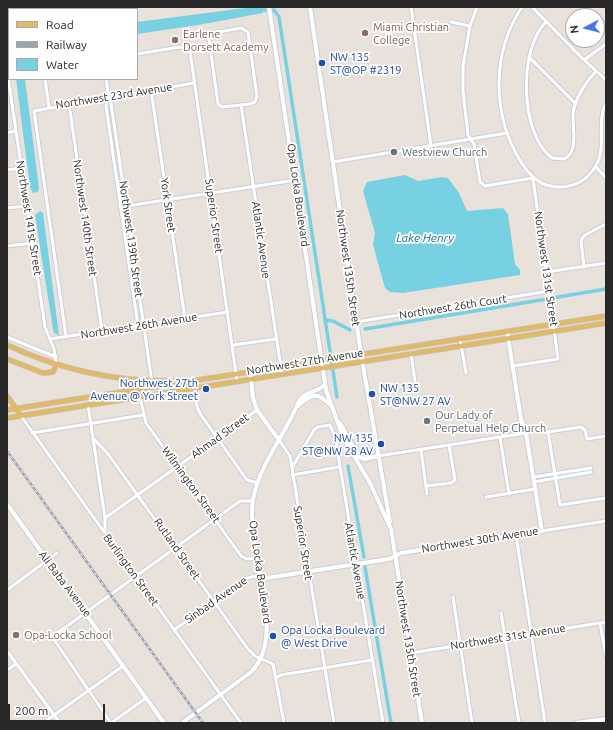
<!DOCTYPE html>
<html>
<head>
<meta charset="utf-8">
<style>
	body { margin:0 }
	#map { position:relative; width:613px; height:730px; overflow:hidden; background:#e9e2db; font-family:Ubuntu,sans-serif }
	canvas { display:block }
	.frame { position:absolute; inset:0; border:8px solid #282828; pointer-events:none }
	.legend { position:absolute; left:8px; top:8px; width:130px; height:72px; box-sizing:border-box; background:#fff; border:1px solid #a9a9a9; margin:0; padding:5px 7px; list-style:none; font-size:12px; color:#282828 }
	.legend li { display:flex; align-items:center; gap:8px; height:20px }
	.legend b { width:20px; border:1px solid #a9a9a9 }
	.north { position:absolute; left:565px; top:8px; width:40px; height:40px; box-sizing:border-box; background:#fff; border:1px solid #a9a9a9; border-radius:50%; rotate:263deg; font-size:11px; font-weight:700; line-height:16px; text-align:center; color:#282828 }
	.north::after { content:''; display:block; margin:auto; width:14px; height:18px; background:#4a77e7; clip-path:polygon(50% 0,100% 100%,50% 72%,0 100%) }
	.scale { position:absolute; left:8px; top:704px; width:97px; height:18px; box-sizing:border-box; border:2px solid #282828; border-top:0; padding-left:5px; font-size:12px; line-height:14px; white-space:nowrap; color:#282828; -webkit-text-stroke:3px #fff; paint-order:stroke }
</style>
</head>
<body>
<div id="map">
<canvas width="613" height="730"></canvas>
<div class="frame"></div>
<ul class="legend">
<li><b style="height:5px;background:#e2b967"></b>Road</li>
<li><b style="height:5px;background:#9ea3b1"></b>Railway</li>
<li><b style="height:11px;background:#77d1e2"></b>Water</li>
</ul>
<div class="north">N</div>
<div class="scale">200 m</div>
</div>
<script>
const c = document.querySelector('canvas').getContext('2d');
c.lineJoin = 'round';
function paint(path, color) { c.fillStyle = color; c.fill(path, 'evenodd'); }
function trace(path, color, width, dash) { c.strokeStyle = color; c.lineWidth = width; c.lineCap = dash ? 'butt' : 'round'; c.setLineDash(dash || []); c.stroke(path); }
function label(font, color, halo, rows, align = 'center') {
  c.font = font + ' Ubuntu,sans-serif'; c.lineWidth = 3.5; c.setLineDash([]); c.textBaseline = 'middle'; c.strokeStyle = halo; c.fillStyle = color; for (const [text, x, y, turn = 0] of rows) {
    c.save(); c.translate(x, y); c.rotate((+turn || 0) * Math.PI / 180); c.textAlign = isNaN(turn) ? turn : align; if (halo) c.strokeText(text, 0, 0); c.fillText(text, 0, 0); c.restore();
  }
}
const water = new Path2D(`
	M253,7H263V13L198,25L137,34V22Z
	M16,79H25L39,188L38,192L33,193L30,187Z
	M405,175L418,181L442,177L448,178L459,193L467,211L503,208L508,214L515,264L520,270V275L403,293L390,292L385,288L373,245L375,233L363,191L367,182Z
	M40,211L43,213L59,335L54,333L53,329L35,215Z`);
const canal = new Path2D(`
	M263,10H274L279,17L337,397
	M552,298L606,289
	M325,320L333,321L350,330
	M365,329L547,299
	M348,466L364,557
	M365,567L391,723`);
const street = new Path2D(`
	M411,7L431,146
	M477,7L470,26L463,66V91L468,135L474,144L480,182L485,186L533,178
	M522,7C491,53 492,116 521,162C531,178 543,188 562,187C575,186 586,180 593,170C609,150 595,125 606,103
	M532,7L581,57L606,80
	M451,22L470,26
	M546,22C518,49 520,135 552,158L564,159C581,151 570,125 574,108C578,93 586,82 596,71
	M241,28L248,32L257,97L255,102L250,104L222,107L218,104L209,39L213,33Z
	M137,54L180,47L185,48L190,51L237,381
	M529,57L576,104
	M584,60L606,44
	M7,70L45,327L54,349L56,365
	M45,79L49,107
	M106,79L108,93L106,106L138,326
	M151,90L185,319
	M108,98L111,103L152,382
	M69,104L102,331
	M241,105L282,374
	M7,133L15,131
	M333,162L507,133
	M596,167L606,178
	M7,170L21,168
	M120,207L296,180
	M7,208L27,206
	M7,246L33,243
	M584,267L581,240L585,235L606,224
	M547,272L606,263
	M356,322L549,291
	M7,337L56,357
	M66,337L34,111L194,83
	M50,339L228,312
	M460,339L466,373
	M233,345L276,339
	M411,354L415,381
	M513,366L558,359L533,179
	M195,388L197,407L201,415L247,480L258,483
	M140,397L146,423L241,556L247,559L257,558
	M88,405L105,518V533
	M21,416L241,723
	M32,433L143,415
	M606,436L587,439L585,430L581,427L548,432L560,505L606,498
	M500,437L509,494
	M93,438L108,454L248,649L255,656L273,664L284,723
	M279,440L290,456L334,723
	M421,450L427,494
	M378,456L526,433
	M292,468L314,430L318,427L330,425L335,437L383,723
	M292,475L339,467
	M534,477L591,468
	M534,482L591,472
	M426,486L451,483L455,480L449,445
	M486,497L535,489
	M105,518L257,410
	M542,531L606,521
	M516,535L545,723
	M7,590L57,553
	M453,597L472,723
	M501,613L519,723
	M600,623L606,656
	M174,630L244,579L259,575
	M7,651L60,723
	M411,653L606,622
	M7,670L16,664
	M276,678L281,675L372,660
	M43,723L123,666
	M111,723L55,641L53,639L56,634L240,501H253
	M111,723L146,698`);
const secondary = new Path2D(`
	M269,7L326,390L343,437L370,483L391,529L422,723
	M310,7L361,354L390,522
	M7,9L22,7
	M63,9L76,7
	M7,17H9
	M250,372L253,398L257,410L279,440
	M298,406C311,394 317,391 330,405
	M340,423L359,457L365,459L378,456
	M7,504L164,723
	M260,579L389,559L401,553L542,531L526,433L521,419L507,331
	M182,723L251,672C289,635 245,550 253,500C259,464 286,434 299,401C306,390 319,393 325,384
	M576,723L606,719`);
const primary = new Path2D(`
	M7,345C61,370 115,382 174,381
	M7,359L43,373L53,372L56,365
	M7,396L21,416
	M7,410L606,316
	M7,418L606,323`);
const rail = new Path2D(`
	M7,451L203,723`);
const markers = [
	[365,33,4,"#8d6e63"],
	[175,40,4,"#8d6e63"],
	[322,63,4,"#1a4fb4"],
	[394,152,4,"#6b7280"],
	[206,389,4,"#1a4fb4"],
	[372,394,4,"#1a4fb4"],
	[427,421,4,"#6b7280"],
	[381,444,4,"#1a4fb4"],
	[16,635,4,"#8d6e63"],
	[273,636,4,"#1a4fb4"]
];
const educationNames = [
	["Miami Christian",373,27],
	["College",373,40],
	["Earlene",183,34],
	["Dorsett Academy",183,47],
	["Opa-Locka School",24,635]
];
const transitNames = [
	["NW 135",330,57],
	["ST@OP #2319",330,70],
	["Northwest 27th",198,383,"right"],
	["Avenue @ York Street",198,396,"right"],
	["NW 135",380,388],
	["ST@NW 27 AV",380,401],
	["NW 135",373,438,"right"],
	["ST@NW 28 AV",373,451,"right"],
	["Opa Locka Boulevard",281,630],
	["@ West Drive",281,643]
];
const streetNames = [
	["Northwest 23rd Avenue",114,96,-9],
	["Opa Locka Boulevard",298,195,82],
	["York Street",168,205,82],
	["Superior Street",214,216,82],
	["Northwest 141st Street",29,218,81],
	["Northwest 140th Street",85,218,82],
	["Northwest 139th Street",131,239,82],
	["Atlantic Avenue",261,240,82],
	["Northwest 135th Street",348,268,82],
	["Northwest 131st Street",546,269,82],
	["Northwest 26th Court",453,307,-9],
	["Northwest 26th Avenue",139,326,-9],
	["Northwest 27th Avenue",305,362,-9],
	["Ahmad Street",220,436,-36],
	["Wilmington Street",191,485,54],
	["Northwest 30th Avenue",480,540,-9],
	["Superior Street",303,543,81],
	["Rutland Street",177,549,55],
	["Atlantic Avenue",355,561,80],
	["Burlington Street",131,570,54],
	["Opa Locka Boulevard",260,572,82],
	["Ali Baba Avenue",65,584,53],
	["Sinbad Avenue",216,600,-35],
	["Northwest 31st Avenue",508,637,-9],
	["Northwest 135th Street",408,639,81]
];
const worshipNames = [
	["Westview Church",402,152],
	["Our Lady of",435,415],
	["Perpetual Help Church",435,428]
];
const waterNames = [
	["Lake Henry",425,238]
];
paint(water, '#77d1e2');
trace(canal, '#77d1e2', 3.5);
trace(street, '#c9ced9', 5);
trace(secondary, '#c9ced9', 6);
trace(primary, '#c3c3c3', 6);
trace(street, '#fff', 3);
trace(secondary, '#fff', 4);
trace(primary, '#e2b967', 4.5);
trace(rail, '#9ea3b1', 2.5);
trace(rail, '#fff', 1, [3]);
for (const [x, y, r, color] of markers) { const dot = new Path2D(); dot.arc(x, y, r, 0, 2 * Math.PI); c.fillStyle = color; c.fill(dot); trace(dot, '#fff', 1.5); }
label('11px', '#785e54', '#fff', educationNames, 'left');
label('11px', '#164399', '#fff', transitNames, 'left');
label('11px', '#282828', '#fff', streetNames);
label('11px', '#5b616d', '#fff', worshipNames, 'left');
label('italic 12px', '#1a6f8a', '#fff', waterNames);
</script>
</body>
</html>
